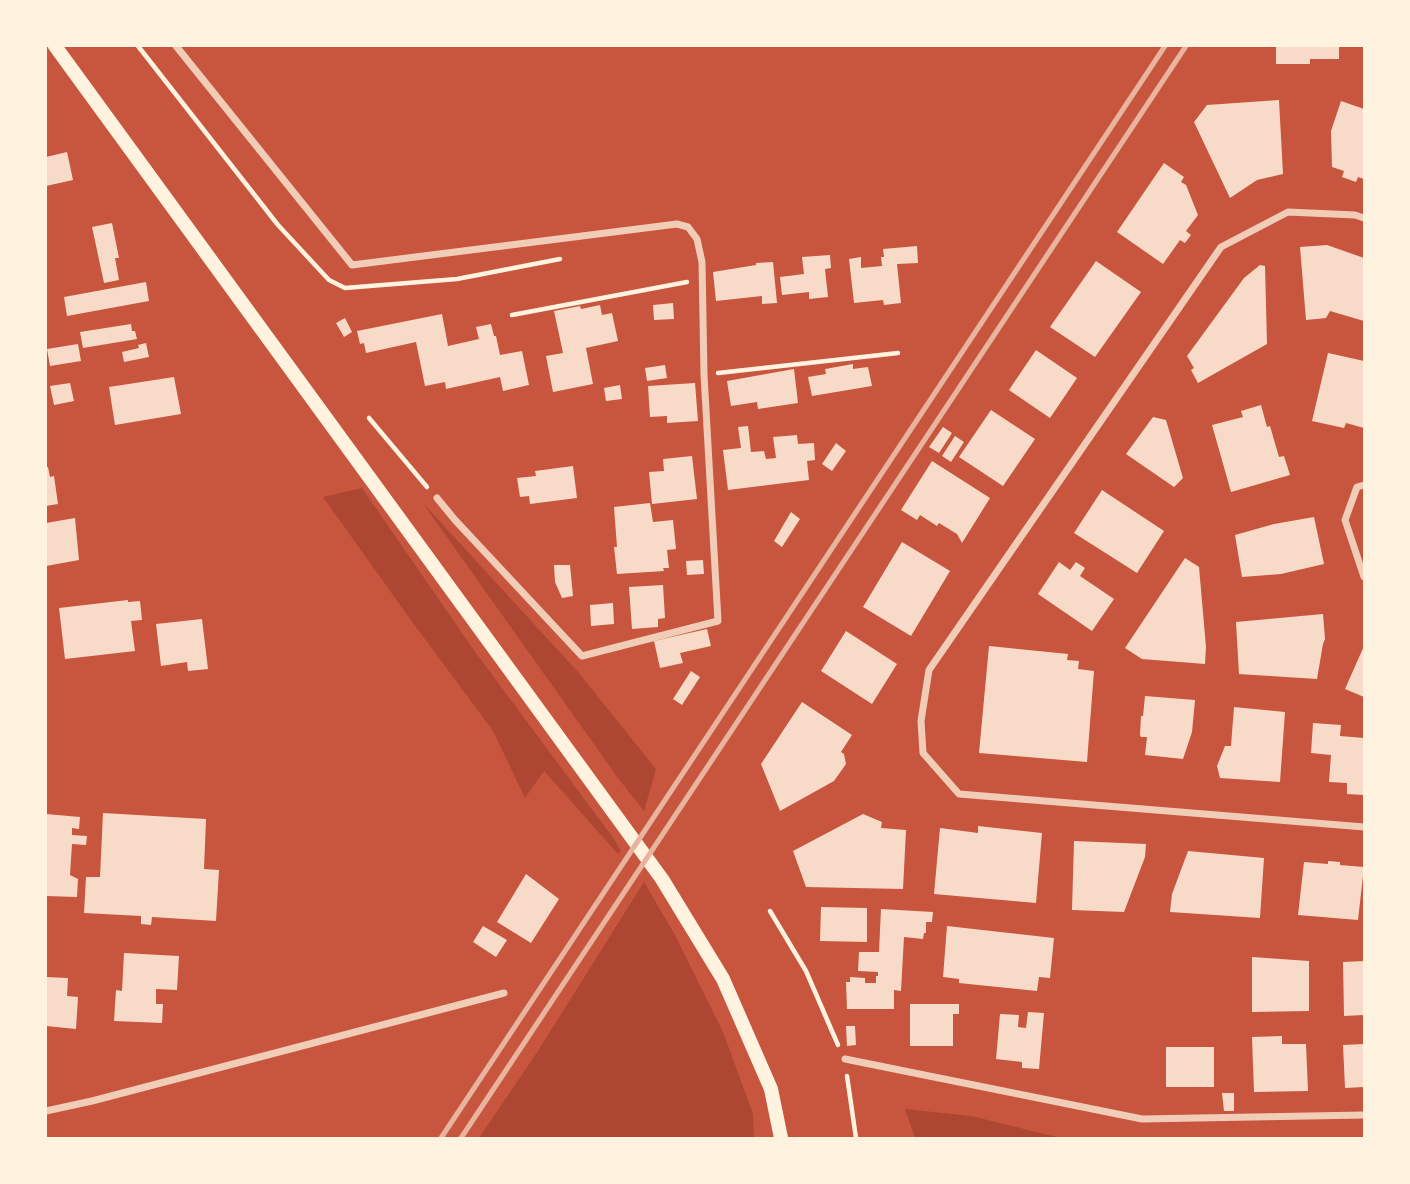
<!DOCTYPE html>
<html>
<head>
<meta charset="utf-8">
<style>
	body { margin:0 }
	#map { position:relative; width:1410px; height:1184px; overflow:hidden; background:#c8553d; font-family:"Alegreya Sans",sans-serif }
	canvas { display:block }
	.frame { position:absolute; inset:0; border:47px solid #fff3e0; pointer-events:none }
</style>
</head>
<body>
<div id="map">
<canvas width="1410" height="1184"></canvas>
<div class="frame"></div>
</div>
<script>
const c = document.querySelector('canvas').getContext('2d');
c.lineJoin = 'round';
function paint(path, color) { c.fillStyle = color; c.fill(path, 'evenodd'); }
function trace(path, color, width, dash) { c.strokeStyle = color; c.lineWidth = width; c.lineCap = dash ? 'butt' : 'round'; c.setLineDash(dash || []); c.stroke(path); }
const green = new Path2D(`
	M362,488L473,649L614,839L621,851L618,854L544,771L525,798L493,731L408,616L323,497Z
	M422,502L578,672L656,769L644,811L618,778Z
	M644,882L675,935L723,1032L753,1114L754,1138H479L536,1054Z
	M905,1109L971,1116L1061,1138H915Z`);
const building = new Path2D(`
	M1276,46H1339V59H1310V64H1276Z
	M1279,100L1283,174L1257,180L1230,198L1194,122L1207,105Z
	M1341,101L1364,109V179L1358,177L1356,182L1342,177L1344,171L1332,167L1331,131Z
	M67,152L73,180L46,186V157Z
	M1164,163L1184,177L1181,182L1186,185L1198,215L1186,231L1191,235L1185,243L1180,240L1163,264L1117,232Z
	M112,223L119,258H115L119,280L104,283L92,227Z
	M1327,245L1364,258V321L1330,311L1326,318L1306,320L1300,247Z
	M917,246L918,263L897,264L901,303L884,305L883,300L854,303L849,259L861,257V268L882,266L881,257H884L883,249Z
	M830,255L831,268L825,269L828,297L809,299V292L782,295L780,277L804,274L802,257Z
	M1096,261L1141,292L1095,357L1050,327Z
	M773,262L777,303L762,304V296L716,301L713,272L756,265V263Z
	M1260,265L1265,266L1267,344L1198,383L1191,370L1194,368L1187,356L1244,278Z
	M146,282L149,301L67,316L64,297Z
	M673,303L674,319L654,320L653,305Z
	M600,305L602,315L612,313L618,341L586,348L593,384L553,392L546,356L563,353L554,311L580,306L581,309Z
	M442,314L448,346L479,339L476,327L491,324L494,336H496L500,355L522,351L529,385L503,391L500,377L446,389L445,382L425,386L416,342L366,353L364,343L360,344L357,331Z
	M345,318L352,332L344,337L336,323Z
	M131,324L132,331H135L137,339L83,348L80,332Z
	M146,343L149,357L124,362L122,352L139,348L138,345Z
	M78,344L81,361L50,366L47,349Z
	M1036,350L1077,378L1050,418L1009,390Z
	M1328,353L1364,361V428L1346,423L1344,428L1312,421Z
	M853,364V369L868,367L872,386L812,396L808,377L826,374L825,369Z
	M665,365L667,378L647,381L645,368Z
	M794,369L798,403L758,409L757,402L731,406L727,381Z
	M174,377L181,414L115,425L109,387Z
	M70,383L74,401L54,405L50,386Z
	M695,383L698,421L667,423V416L650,417L648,386Z
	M620,385L622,399L606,401L604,388Z
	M1261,405L1267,427L1270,426L1279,457L1284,456L1290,475L1231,492L1212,425L1243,417L1241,411Z
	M991,410L1035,439L1003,486L959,457Z
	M1153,417L1166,420L1183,478L1174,487L1126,454Z
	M748,426L751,452L764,451L766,459L776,458L773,437L797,435L798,444L814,443L815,460L807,461L809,480L728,490L723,450L741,448L738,427Z
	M943,427L952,433L939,453L929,447Z
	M955,436L964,442L951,462L942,456Z
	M836,443L846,451L832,471L822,464Z
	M692,456L697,499L652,504L649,472L664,471L663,459Z
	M932,461L990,498L962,543L957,534L939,523L937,526L920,515L917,520L901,510Z
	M573,466L577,498L530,504L529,496L520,497L517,478L536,476L535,471Z
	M46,467H48L50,477L54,476L58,504L46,506Z
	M1102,490L1164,531L1137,573L1074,533Z
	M650,503L653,522L673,520L676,549L667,550L669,568H663L664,571L617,574L614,547H617L614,507Z
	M791,512L800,519L782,547L774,541Z
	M1314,517L1324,564L1281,574L1242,577L1235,535L1274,524Z
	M75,518L79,560L46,566V523Z
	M902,542L950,571L911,636L863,607Z
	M1185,558L1199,567L1206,647L1205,664L1142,659L1125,648Z
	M703,560L704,574L687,575L686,561Z
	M1059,562L1070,570L1076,562L1085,568L1080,576L1114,599L1092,631L1038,594Z
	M554,565H570L573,596L562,598L555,582Z
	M663,585L665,618L658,619V627L632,629L629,587Z
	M128,600V602L140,601L142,620L131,621L135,651L65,659L59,608Z
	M613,603L614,624L591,626L590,605Z
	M1323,614L1325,639L1323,644L1317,679L1239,674L1236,622Z
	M202,619L208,669L188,671L187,662L161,666L156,624Z
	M707,629L711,646L680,653L683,663L660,668L654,641Z
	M846,631L897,664L872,704L821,671Z
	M989,646L1068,654L1067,660L1079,661L1078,669L1094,671L1087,762L979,753Z
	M1364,646V697L1345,689Z
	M691,671L700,677L682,705L673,699Z
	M1145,696L1195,700L1192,732L1183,759L1145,755L1147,737H1141L1140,735L1141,716H1143Z
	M802,702L852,735L841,752L844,754L846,764L834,781L780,811L761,764Z
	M1234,707L1285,712L1280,782L1220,778L1217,766L1225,746H1231Z
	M1313,723L1341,725L1340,736L1364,738V795L1347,794V783L1329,782L1331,755L1311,753Z
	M103,813L206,819L204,869L219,870L216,921L152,917L151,925L141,924V916L84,913L86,877H100Z
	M46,814L80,817L79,829L72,828V835L87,836L86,845L72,844L70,875L78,879L77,897L46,896Z
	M863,814L882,822L881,828L906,830L903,889L806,887L793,851Z
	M978,826L1042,833L1036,903L934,894L940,828L978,833Z
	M1074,841L1146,844L1145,857L1124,912L1072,910Z
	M1188,851L1264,858L1260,918L1170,912L1172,894Z
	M1328,861L1340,862V865L1364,867L1358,920L1298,915L1304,862L1328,864Z
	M526,874L559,899L531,943L497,922Z
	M821,907L867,908V942L820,941Z
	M881,909L933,912L932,922H926V933H924L923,939L904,937L901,991L894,990V1009H847L846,982H850V977L865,978V983H876V976H878V972L858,971L859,952H879Z
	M483,926L507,940L496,957L473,942Z
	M947,926L1054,938L1050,978L1039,977L1037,991L959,983V979L943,977Z
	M124,953L179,956L177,990L156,989V1004H163L162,1023L114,1021L116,990L122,991Z
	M1252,957L1309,961V1011L1252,1012Z
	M1364,961V1015L1344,1016L1343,962Z
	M46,977L68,978L67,996L78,997L76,1029L46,1026Z
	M910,1004H959V1014H953V1046H910Z
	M1028,1012L1044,1013L1039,1069L1022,1068V1062L996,1059L1000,1014L1019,1015L1018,1027L1026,1028Z
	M846,1026H855L856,1045L847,1046Z
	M1282,1036V1044H1306L1308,1091L1254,1092L1252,1037Z
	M1364,1044V1087L1345,1088L1343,1045Z
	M1166,1047H1214V1087H1166Z
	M1222,1093H1234V1111H1224Z`);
const path = new Path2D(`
	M138,46L278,225L329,280L345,288L457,279L560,259
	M512,315L687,282
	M718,373L898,353
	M369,418L427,487
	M770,911L806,971L838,1045
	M847,1076L856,1138`);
const minor = new Path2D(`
	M176,46L352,265L677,224L688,227L697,239L702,262L704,375L718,621L582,656L455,520L437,498
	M1364,218L1355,215L1288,212L1221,247L929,670L921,721L923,753L959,794L1364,827
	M1364,485L1357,487L1345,520L1364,577
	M845,1059L1142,1119L1364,1115
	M46,1111L92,1101L504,993`);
const secondary = new Path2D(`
	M55,46L662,879L723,979L771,1089L781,1138`);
const rail = new Path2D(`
	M441,1138L1165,46
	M461,1138L1186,46`);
paint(green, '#ae4732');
paint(building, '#f7dbc8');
trace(path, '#fff3e0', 4.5);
trace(minor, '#f1ccb7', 7);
trace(secondary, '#fff3e0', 14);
trace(rail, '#e9b49f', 5);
</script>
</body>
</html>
